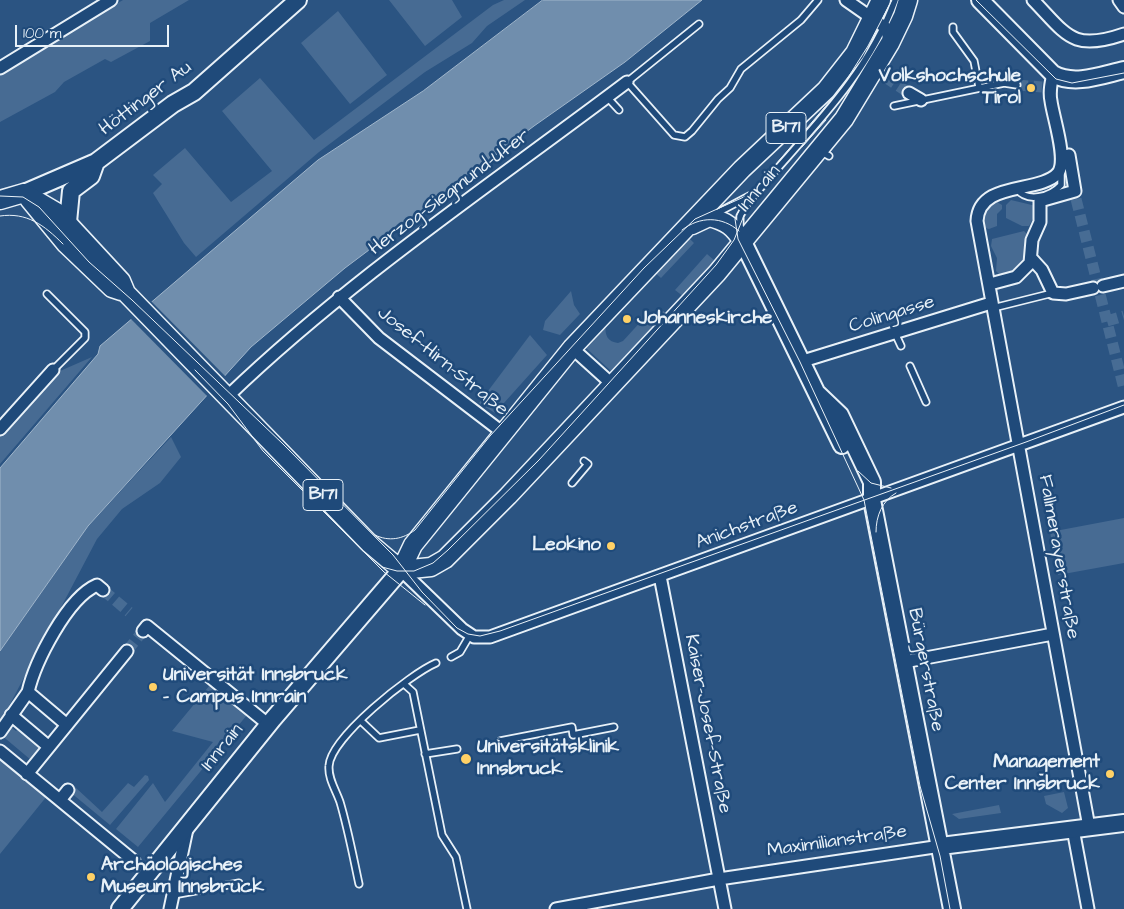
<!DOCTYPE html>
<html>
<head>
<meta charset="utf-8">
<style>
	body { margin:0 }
	#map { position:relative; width:1124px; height:909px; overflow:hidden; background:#2b5482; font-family:"Architects Daughter",sans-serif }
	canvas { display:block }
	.scale { position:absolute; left:15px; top:25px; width:154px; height:22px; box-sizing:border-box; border:2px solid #e8f1f8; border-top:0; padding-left:6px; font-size:15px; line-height:18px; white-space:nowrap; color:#e8f1f8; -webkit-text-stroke:4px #1f4a7a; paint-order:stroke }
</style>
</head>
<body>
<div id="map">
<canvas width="1124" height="909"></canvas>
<div class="scale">100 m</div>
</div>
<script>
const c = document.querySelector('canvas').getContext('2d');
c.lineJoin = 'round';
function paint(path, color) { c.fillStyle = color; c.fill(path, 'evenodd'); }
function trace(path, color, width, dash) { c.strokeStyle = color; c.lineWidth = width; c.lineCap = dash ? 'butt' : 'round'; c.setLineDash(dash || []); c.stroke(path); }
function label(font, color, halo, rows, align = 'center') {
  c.font = font + ' "Architects Daughter",sans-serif'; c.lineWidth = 5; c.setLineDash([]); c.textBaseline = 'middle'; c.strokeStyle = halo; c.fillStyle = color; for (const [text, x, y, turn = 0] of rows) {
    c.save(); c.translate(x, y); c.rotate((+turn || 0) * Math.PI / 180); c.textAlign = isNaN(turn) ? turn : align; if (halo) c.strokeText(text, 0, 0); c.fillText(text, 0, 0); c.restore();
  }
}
const green = new Path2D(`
	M123,0H189L150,23V41L111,62L105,59L64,82L55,92L0,122V72Z
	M389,0H452L462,17L425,46Z
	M504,0H525L487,26L472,43L425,72L319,152L196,257L184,243L153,193L162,184L153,175L185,148L231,202L272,171L222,111L260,78L314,140L493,5Z
	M338,11L387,75L350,104L301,43Z
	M1011,200L1036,206L1035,215L1029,226H1022L1006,218V205Z
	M997,202L1002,205V209L997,214V226L989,229L985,228C981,217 986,205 997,202Z
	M1024,231L1029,236L1030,257L1017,274L1002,277L996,271L997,258L991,246L992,239Z
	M687,236L694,243L661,278L653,271Z
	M707,254L715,261L684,297L675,290Z
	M571,291L574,305L580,314L560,335L543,330L545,321Z
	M659,308L666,313L611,371L584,346L606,325C604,335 608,342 618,343L623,341L644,318L649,319Z
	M530,335L547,355L495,413L479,403Z
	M92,357L0,464V433L60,371Z
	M171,437L181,457L160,483L122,509L97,539L0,723V651L88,526Z
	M1124,518V563L1058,575L1050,532Z
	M210,685L247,715L138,847L116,829L153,783L165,802L213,742L172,731Z
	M8,725L16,731L19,728L42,747L31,760L0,734Z
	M0,759L47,796L0,854Z
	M145,775L148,776L149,780L110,825L70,792L75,787L102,812L128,783L134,787Z
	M1064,792L1068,808L1062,813L1046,804L1044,796Z
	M999,805L1001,813L959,819L952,814Z`);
const water = new Path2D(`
	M543,0H702L625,62L534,126L345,268L251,347L88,526L0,651V468L98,354L100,346L318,160L423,91Z`);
const pier = new Path2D(`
	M149,299L227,378L209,398L129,317Z`);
const streetTunnel = new Path2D(`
	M885,77L909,93
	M1017,85L1042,87
	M1076,199L1124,389
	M1107,321L1124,316
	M103,590L129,612
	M127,651L143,631`);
const lane = new Path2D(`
	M699,24L627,82L674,135L685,137L692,131L718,99L730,88L741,69L801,20L818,0
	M953,27V32L974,61L979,87
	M607,97L619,110
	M894,106L1004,83L1017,85
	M820,151L829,156
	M1017,189C1027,203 1050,197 1061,185V170
	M715,214L753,194
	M740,231V216L747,204C800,139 866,81 895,0
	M47,294L85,332V338L53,370
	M993,308L1053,293
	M895,333L901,346
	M910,366L926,402
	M572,483L588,464L584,461
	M451,657L460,652L470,635
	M404,684L413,692L442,835L456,857L467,909
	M361,721L379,738L420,730
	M500,741L572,727L573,735L614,727
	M425,754L457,749
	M359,884C353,856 348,829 340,802C336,790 328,779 329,766C330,738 410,674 436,663
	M173,895L239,883`);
const street = new Path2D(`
	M846,0L886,28L890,43
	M1033,0C1067,35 1072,52 1124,34
	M1119,0L1124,7
	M0,68L111,0
	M1053,74C1051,83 1049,92 1051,101C1053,117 1068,160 1058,173C1040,194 979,180 977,221L1089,827
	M909,93L921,100
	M1032,259L1042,270L1053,293L1066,294L1093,288
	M990,284L1016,277L1030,263L1032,240L1040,222V201L1075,191L1069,155
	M1103,286L1124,281
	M339,297L379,338L502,432
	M572,348L613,385
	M803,361L991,303
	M228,396C350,279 492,184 627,82
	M0,429L53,370
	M401,570L462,629L474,637H490L1124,407
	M660,576L725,909
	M143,631L147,626L269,725
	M904,662L1053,634
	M28,692C35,662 67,598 97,585L103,590
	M11,715L49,747
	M0,732L28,692L67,725
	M0,751L134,861
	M27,774L127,651
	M60,800L68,790
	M1073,829L1088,909
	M170,909L187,829
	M556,909L719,879L941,846`);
const secondary = new Path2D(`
	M980,0L1053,74C1074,86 1102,75 1124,70
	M24,193L96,162L173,104L194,92L298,0
	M68,222L71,191L91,176L96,162
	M743,242L842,445
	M818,394L840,415L872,482V500L952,909
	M941,846L1124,823
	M120,909L273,719L401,570`);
const primary = new Path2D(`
	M24,193L58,213L121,281L126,293L369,543L401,570
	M29,199L66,244L112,288L121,291
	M0,200L24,193
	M692,225L709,217C726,221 734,227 743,242
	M401,570L431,567L445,559L508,496L717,273L844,119L890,43L903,16L908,0
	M401,570L413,545L430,524L572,348L742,169L826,90L855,53L881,0`);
const tram = new Path2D(`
	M892,0L868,46L842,87L742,204L735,219L738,239L800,362L864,500L920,786L940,856L950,909
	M976,0L1056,79L1072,83L1124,73
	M802,147L826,120
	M0,196L23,197L39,207L89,262L132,300L283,444L393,555L422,592L457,628L468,634L480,636L500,631L1026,442L1124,405
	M0,216C27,212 44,225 63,244
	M682,230C700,216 722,216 739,231
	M195,370L228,404L263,451L384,572L425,605
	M858,471L871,483L891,488
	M876,532C876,516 882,501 896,493
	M375,535C389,542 403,539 415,530L490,436L644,268L695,219L746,196
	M382,567L397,571H414L433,563L448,550L539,460L716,265L734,240L745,213L756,199`);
const markers = [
	[1031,88,5,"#ffd166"],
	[627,319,5,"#ffd166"],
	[611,546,5,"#ffd166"],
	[153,687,5,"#ffd166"],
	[466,759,6,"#ffd166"],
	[1110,774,5,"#ffd166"],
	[91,877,5,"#ffd166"]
];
const shields = [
	[786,128,40],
	[323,495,40]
];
const shieldNames = [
	["B171",786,128],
	["B171",323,495]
];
const poiNames = [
	["Volkshochschule",1021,77,"right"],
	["Tirol",1021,99,"right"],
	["Johanneskirche",637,319],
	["Leokino",601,546,"right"],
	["Universität Innsbruck",163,676],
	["- Campus Innrain",163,698],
	["Universitätsklinik",477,748],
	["Innsbruck",477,770],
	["Management",1100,763,"right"],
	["Center Innsbruck",1100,785,"right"],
	["Archäologisches",101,866],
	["Museum Innsbruck",101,888]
];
const streetNames = [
	["Höttinger Au",146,99,-37],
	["Innrain",760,189,-50],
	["Herzog-Siegmund-Ufer",450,193,-37],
	["Colingasse",892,315,-17],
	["Josef-Hirn-Straße",442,362,39],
	["Anichstraße",747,526,-20],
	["Fallmerayerstraße",1058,557,80],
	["Bürgerstraße",925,670,79],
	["Kaiser-Josef-Straße",707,724,79],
	["Innrain",223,748,-51],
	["Maximilianstraße",837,842,-8]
];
paint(green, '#476b93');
paint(water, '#708ead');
trace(water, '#a0b6cb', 1);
paint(pier, '#2b5482');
trace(streetTunnel, '#476c94', 11, [11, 5.5]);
trace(lane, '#e8f1f8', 9);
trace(street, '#e8f1f8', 15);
trace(secondary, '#e8f1f8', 20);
trace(primary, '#e8f1f8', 21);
trace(lane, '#1f4a7a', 5.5);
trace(street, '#1f4a7a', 11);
trace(secondary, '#1f4a7a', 16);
trace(primary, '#1f4a7a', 18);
trace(tram, '#e8f1f8', 1);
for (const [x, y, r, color] of markers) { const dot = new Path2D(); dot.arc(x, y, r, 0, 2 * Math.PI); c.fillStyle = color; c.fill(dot); trace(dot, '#1f4a7a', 2); }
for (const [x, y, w] of shields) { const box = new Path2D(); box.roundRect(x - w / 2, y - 15.5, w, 31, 4); c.fillStyle = '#1f4a7a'; c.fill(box); trace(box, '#e8f1f8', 1); }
label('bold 18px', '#e8f1f8', null, shieldNames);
label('bold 19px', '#e8f1f8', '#1f4a7a', poiNames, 'left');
label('19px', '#e8f1f8', '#1f4a7a', streetNames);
</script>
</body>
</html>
